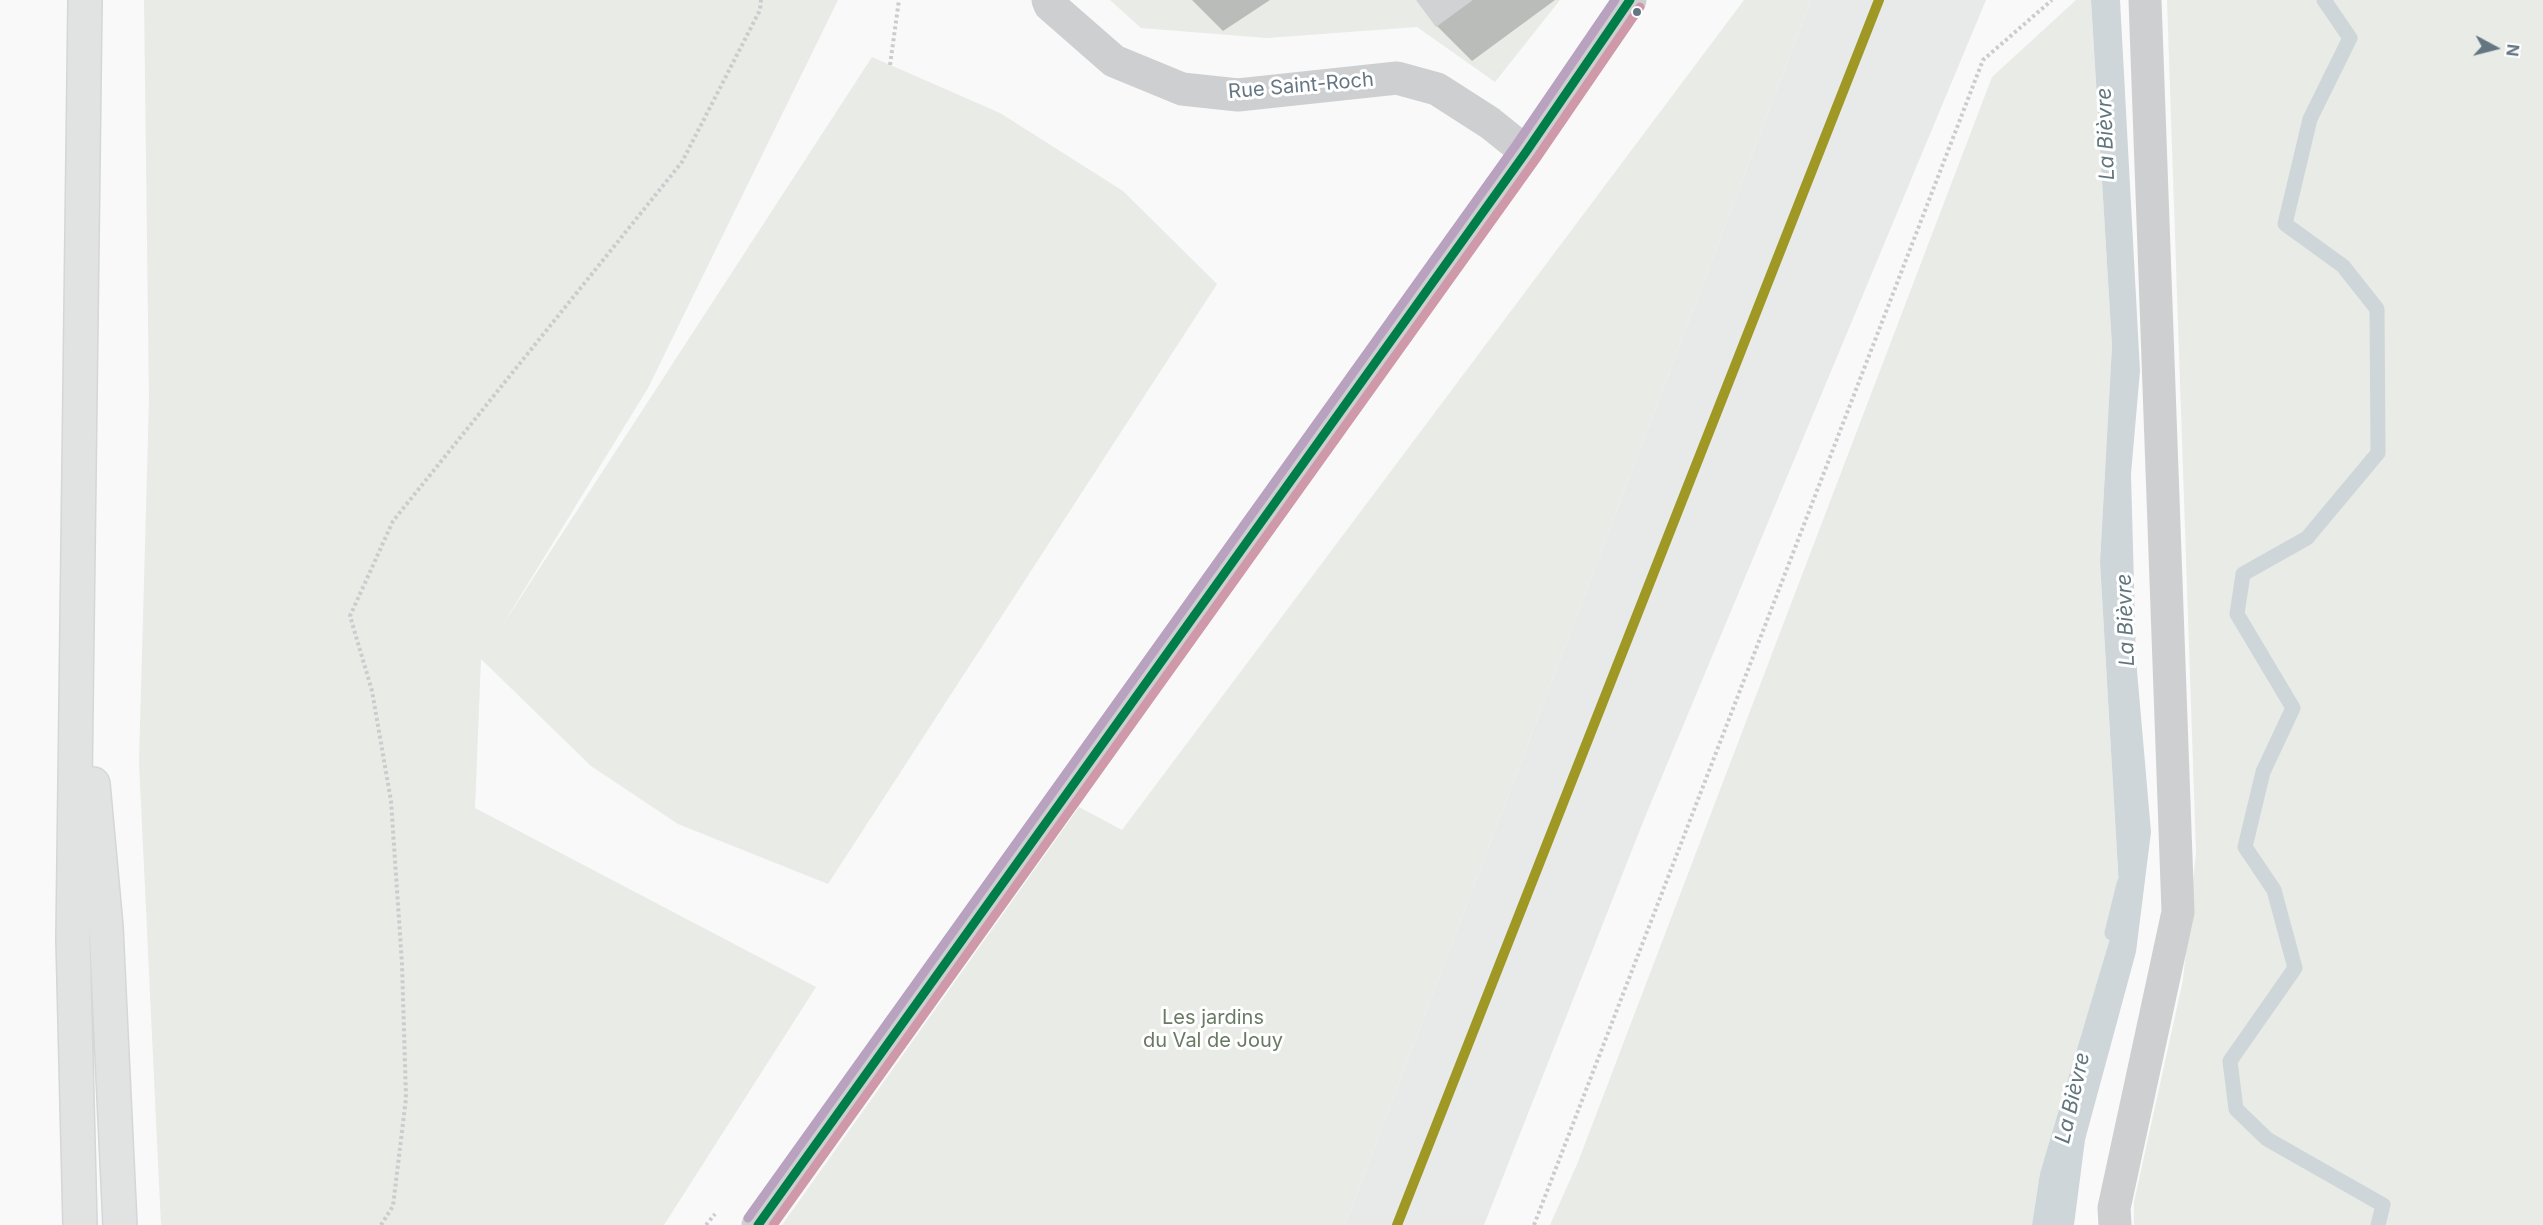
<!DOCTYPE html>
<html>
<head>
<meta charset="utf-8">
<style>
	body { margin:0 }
	#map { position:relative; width:2543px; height:1225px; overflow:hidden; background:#f9f9f9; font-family:Inter,sans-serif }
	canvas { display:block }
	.north { position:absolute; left:2465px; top:18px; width:60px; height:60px; -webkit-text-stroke:4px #fff; paint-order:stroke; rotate:97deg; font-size:16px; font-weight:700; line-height:24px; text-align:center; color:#657683 }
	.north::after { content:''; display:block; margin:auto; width:21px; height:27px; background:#657683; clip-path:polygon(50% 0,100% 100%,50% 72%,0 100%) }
</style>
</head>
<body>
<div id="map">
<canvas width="2543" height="1225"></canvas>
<div class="north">N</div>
</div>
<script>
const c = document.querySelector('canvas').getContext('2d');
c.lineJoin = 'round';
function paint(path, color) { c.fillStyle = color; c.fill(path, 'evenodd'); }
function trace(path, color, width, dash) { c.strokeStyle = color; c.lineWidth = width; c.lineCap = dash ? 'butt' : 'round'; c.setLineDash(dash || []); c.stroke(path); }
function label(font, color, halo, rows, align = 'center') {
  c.font = font + ' Inter,sans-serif'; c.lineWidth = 6; c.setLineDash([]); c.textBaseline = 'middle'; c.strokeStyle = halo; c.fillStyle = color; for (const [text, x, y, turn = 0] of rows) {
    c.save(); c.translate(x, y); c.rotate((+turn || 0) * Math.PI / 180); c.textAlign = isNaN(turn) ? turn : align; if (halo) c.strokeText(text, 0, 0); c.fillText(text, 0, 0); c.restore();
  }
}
const built = new Path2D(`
	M1811,0H1986L1645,817L1484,1225H1345Z`);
const green = new Path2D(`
	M144,0H838L648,388L502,626L872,57L1000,113L1123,191L1217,284L828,884L678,824L591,766L481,659L475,808L816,987L664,1225H161L139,762L149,400Z
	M1110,0H1560L1495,82L1417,27L1267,38L1141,28Z
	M1744,0H1811L1345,1225H782L1079,807L1122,830Z
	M2076,0H2091L2112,346L2100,562L2120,906L2040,1173L2032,1225H1550L1578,1162L1992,77Z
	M2167,0H2543V1225H2134V1202L2183,980L2196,852Z`);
const water = new Path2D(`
	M2091,0H2120L2140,371L2131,474L2136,659L2151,832L2136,952L2085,1140L2074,1225H2032L2040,1173L2120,905L2100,562L2112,346Z`);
const shadow = new Path2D(`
	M1192,0H1270L1223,31Z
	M1418,0H1555L1472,61L1437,26Z`);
const stream = new Path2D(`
	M2324,0L2350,38L2310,119L2285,224L2343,266L2377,309L2378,453L2307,538L2243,574L2237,614L2293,708L2263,772L2245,847L2274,890L2295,968L2230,1061L2236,1109L2267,1139L2383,1205L2378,1225
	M2112,933L2124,884`);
const building = new Path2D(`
	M1416,0H1473L1436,27Z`);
const path = new Path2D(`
	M890,65L899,0
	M381,1225L393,1206L406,1098L402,964L391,801L372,691L350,616L393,521L682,162L760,10L761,0
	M706,1225L715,1214
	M1534,1225L1983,60L2052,0`);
const minor = new Path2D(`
	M1048,0L1050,5L1114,61L1182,89L1238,95L1397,78L1437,89L1490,123L1526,152
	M758,1225L1526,152L1630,0
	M2115,1225L2114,1208L2178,912L2145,0`);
const major = new Path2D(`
	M93,784L106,927L120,1225
	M80,1225L73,939L85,0`);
const bus1 = new Path2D(`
	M758,1225L1526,152L1630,0`);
const bus2 = new Path2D(`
	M773,1225L1536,159L1640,7`);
const bus3 = new Path2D(`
	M748,1218L1516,145L1615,0`);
const rail1 = new Path2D(`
	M1397,1225L1879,0`);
const markers = [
	[1637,12,5,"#657683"]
];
const streetNames = [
	["Rue Saint-Roch",1301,86,-5]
];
const parkNames = [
	["Les jardins",1213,1018],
	["du Val de Jouy",1213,1041]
];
const waterNames = [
	["La Bièvre",2106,134,-92],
	["La Bièvre",2126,620,-92],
	["La Bièvre",2073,1098,-77]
];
paint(built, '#e8e9e9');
paint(green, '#e8ebe6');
paint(water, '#ced6d9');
paint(shadow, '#0003');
trace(stream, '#ced6d9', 15);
paint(building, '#d0d2d3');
trace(major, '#d5d6d7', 36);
trace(path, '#cbcccd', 4, [3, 3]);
trace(minor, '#cecfd0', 33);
trace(major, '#e1e2e2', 33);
trace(bus1, '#007e49', 9);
trace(bus2, '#cf99aa', 9);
trace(bus3, '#b9a2c0', 9);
trace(rail1, '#9f9825', 10);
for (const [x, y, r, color] of markers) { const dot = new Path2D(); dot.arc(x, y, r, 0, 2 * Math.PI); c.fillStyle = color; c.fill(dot); trace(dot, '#fff', 2); }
label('20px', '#657683', '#fff', streetNames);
label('20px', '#687a64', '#fff', parkNames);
label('italic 21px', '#60757c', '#fff', waterNames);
</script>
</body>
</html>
